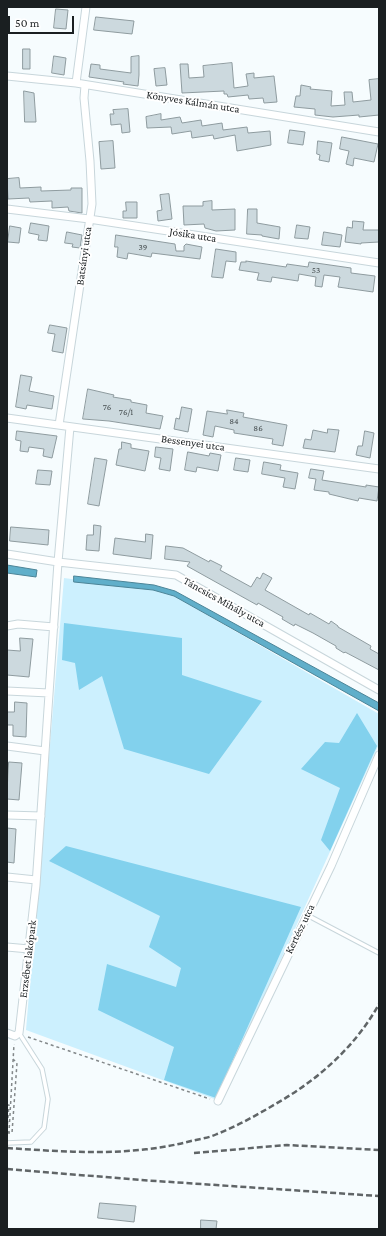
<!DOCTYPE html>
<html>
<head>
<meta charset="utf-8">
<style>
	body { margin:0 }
	#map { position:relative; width:386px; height:1236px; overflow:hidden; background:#f6fcfe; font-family:"Crimson Pro",serif }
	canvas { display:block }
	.frame { position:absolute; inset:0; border:8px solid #1a1f21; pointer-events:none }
	.scale { position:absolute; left:8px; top:16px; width:66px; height:18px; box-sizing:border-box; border:2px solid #1a1f21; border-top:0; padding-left:5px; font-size:12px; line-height:14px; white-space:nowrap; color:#1a1f21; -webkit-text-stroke:3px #fff; paint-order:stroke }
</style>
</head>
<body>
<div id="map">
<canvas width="386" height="1236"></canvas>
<div class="frame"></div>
<div class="scale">50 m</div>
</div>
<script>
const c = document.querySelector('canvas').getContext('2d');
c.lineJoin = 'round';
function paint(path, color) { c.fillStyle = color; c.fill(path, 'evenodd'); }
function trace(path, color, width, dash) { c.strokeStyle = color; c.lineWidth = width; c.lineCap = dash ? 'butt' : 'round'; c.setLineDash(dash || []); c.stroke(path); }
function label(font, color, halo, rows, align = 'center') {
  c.font = font + ' "Crimson Pro",serif'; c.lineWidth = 4; c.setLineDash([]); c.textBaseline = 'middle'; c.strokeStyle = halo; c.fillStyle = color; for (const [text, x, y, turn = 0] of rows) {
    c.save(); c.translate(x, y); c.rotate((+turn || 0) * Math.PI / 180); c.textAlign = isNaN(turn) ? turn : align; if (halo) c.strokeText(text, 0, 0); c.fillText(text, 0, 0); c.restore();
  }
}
const green = new Path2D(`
	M64,578L153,590L174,596L379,714V744L217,1100L26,1030Z`);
const forest = new Path2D(`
	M64,623L182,638V675L262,701L209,774L124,749L102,676L79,690L75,663L62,660Z
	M357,713L377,746L330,851L321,840L340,788L301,769L325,742L339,743Z
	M66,846L301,907L216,1098L164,1080L174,1047L98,1010L107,964L176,987L181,968L149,947L160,916L49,861Z`);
const water = new Path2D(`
	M7,565L37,570L36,577L7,573Z
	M74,576L154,585L175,591L379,703V711L174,596L153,590L74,582Z`);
const building = new Path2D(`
	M56,9L68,10L66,29L54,28Z
	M96,17L134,21L132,34L94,30Z
	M23,49H30V69H23Z
	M54,56L66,58L64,75L52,73Z
	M139,56V75L138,86L123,84L124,82L89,77L91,64L100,65V69L131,73V57Z
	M232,63L234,88L248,86L246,74L254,73V78L274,76L277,102L264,103L263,98L249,99L248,95L228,97L227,94H224V91L182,93L180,64H188L189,78L204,77L203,66Z
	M165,68L167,85L156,86L154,69Z
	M379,79V115L359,117V115L333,117L315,115V109L294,107L296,96H300L301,85L311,87L310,89L332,91L331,106L345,105L344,92H352L353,102L371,100L369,80Z
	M24,91L34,93L36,122H25Z
	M128,109L130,132L122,133L121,124L111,125L110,114H114L113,110Z
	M161,114V120L180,117L182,123L201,120L202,126L222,123L223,130L247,127L248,133L270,131L271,145L237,151L235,135L214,139L213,135L192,138L191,131L172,134L171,127L147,128L146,117Z
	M290,130L305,132L303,145L288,143Z
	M342,137L378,144L374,162L354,158L353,166L346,164L349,151L340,149Z
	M113,141L115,168L101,169L99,142Z
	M318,141L332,143L329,162L319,160L320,155L317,154Z
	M19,178L20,188L41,187V191L71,190V188H82V213L69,211L68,207L52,208V201L30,202L29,198L8,199L7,179Z
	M169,194L172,219L158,221L157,211L162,210L160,195Z
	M212,201V210L235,209V230L216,231L205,228L204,224L184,225L183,206H203V202Z
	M126,202H137V218H123V211H126Z
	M248,209H257V223L280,227L279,239L262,236V235L247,234Z
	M353,221L364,222L363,230H379V242L361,243V244L345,242L347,227L352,228Z
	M31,223L49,226L47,241L38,240L39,235L29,233Z
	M297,225L310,227L308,239L295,238Z
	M10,226L21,228L19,243L8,242Z
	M67,232L82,235L80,248L72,247L73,244L65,243Z
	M324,232L342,235L340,247L322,245Z
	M116,235L175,244L176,251H184V246L186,244L202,247L200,259L152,253L151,257L128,253L127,259L117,257L118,247H115Z
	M216,249L236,252V262L226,261L223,278L212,277Z
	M246,261L286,267L287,264L308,267L309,262L351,268V273L375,276L373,292L338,287L340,277L324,275L322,287L315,286L316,277L299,274L298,281L272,277L271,282L257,280L259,273L239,270L241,262H246Z
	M50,325L67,328L63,353L52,351L55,334L48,333Z
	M21,375L32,377L29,391L54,396L52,409L27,405L26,409L16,407Z
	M88,389L114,395L113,397L131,400V402L147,405L146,413L163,416L160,429L109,421L83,419Z
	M182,407L192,409L188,432L174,429L176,418L179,419Z
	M227,410L244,413L243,417L287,425L283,446L272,444L273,439L234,433V430L215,426L213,437L203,435L207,411L227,414Z
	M328,429L339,430L335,452L303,448L305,439L311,440L313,430L327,433Z
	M17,431L57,436L52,458L43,456L44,449L29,447L28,452L20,451L21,441L16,440Z
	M365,431L374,433L370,458L356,455L358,446H362Z
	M122,442L131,444V448L149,451L145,471L116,465L119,449H121Z
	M156,447L173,449L170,471L159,469L161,458L155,457Z
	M188,452L209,456L210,453L221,455L218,471L197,467L196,472L185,470Z
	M95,458L107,460L99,506L88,504Z
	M236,458L250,460L248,472L234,470Z
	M264,462L281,465L280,470L298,473L295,489L283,487L285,478L262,474Z
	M311,469L324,471L322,480L366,487V485L379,487L377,501L359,498L358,501L329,494V492L314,490L316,479L309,478Z
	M38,470L52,471L50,485L36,484Z
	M94,525L101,526L99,551L86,550L87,535H93Z
	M11,527L49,530L48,545L10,541Z
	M146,534L153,535L151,559L113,554L115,538L145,542Z
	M166,546L183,548L209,562L210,560L222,566L220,570L251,587L257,577L260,579L263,573L272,578L265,590L309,615L310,613L329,624L331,621L338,626V627L371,646L370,649L379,654V670L345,652L344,653L336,648V646L313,633L295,624L294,626L282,619L283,617L258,603L257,605L187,566L190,562L165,559Z
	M20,638L33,639L29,677L7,675V650L20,651Z
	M15,702L27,703L26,737L13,736V725H7V712H14Z
	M9,762L22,763L19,800L7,799Z
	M7,828L16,829L14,863L7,862Z
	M100,1203L136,1206L134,1222L98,1218Z
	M201,1220L217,1221L216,1229H201Z`);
const path = new Path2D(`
	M28,1037L210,1099
	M7,1105H9L7,1129
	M7,1132H9L14,1044
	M7,1133H12L17,1063L13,1059`);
const service = new Path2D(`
	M307,915L379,953
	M7,1143L31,1142L44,1128L48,1099L42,1069L19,1033`);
const minor = new Path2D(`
	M7,76L76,83L379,132
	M76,83L86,7
	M7,209L89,219L379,263
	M7,418L379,469
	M59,425L92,204L90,161L84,98L85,85
	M7,554L58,562L176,575L379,690
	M7,626L18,624L54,627
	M7,691L49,693
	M7,746L45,751
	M7,815L41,816
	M7,877L36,880
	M7,947L29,949
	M7,1033L15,1036L19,1033L36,885L58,562L70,427
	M218,1101L331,866L379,755`);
const rail = new Path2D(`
	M7,1148C68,1152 131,1157 191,1141C199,1139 209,1138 217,1134C240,1125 262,1112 284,1099C322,1076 357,1044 379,1004
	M194,1153L287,1145L379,1150
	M7,1169L141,1180L379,1196`);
const pathBridge = new Path2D(`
	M7,1135V1129`);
const numberNames = [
	["39",143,247],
	["53",316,270],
	["76",107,407],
	["76/1",126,412],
	["84",234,421],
	["86",258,428]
];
const streetNames = [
	["Könyves Kálmán utca",193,102,9],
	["Jósika utca",193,235,9],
	["Batsányi utca",84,256,-82],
	["Bessenyei utca",193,443,8],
	["Táncsics Mihály utca",224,602,29],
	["Kertész utca",300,929,-64],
	["Erzsébet lakópark",28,959,-83]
];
paint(green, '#ccf0fe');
paint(forest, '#82d1ed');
paint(water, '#60afca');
trace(water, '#4b8497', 1);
paint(building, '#ccd9de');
trace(building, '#8e9b9f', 1);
trace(service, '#c8d6db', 5.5);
trace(minor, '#c8d6db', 9);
trace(path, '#83888a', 1.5, [3, 3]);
trace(service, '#fff', 3.5);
trace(minor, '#fff', 7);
trace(rail, '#606567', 2.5, [6, 3]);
trace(pathBridge, '#83888a', 1.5, [3, 3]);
label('9px', '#464e50', null, numberNames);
label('11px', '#1a1f21', '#fff', streetNames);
</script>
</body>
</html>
